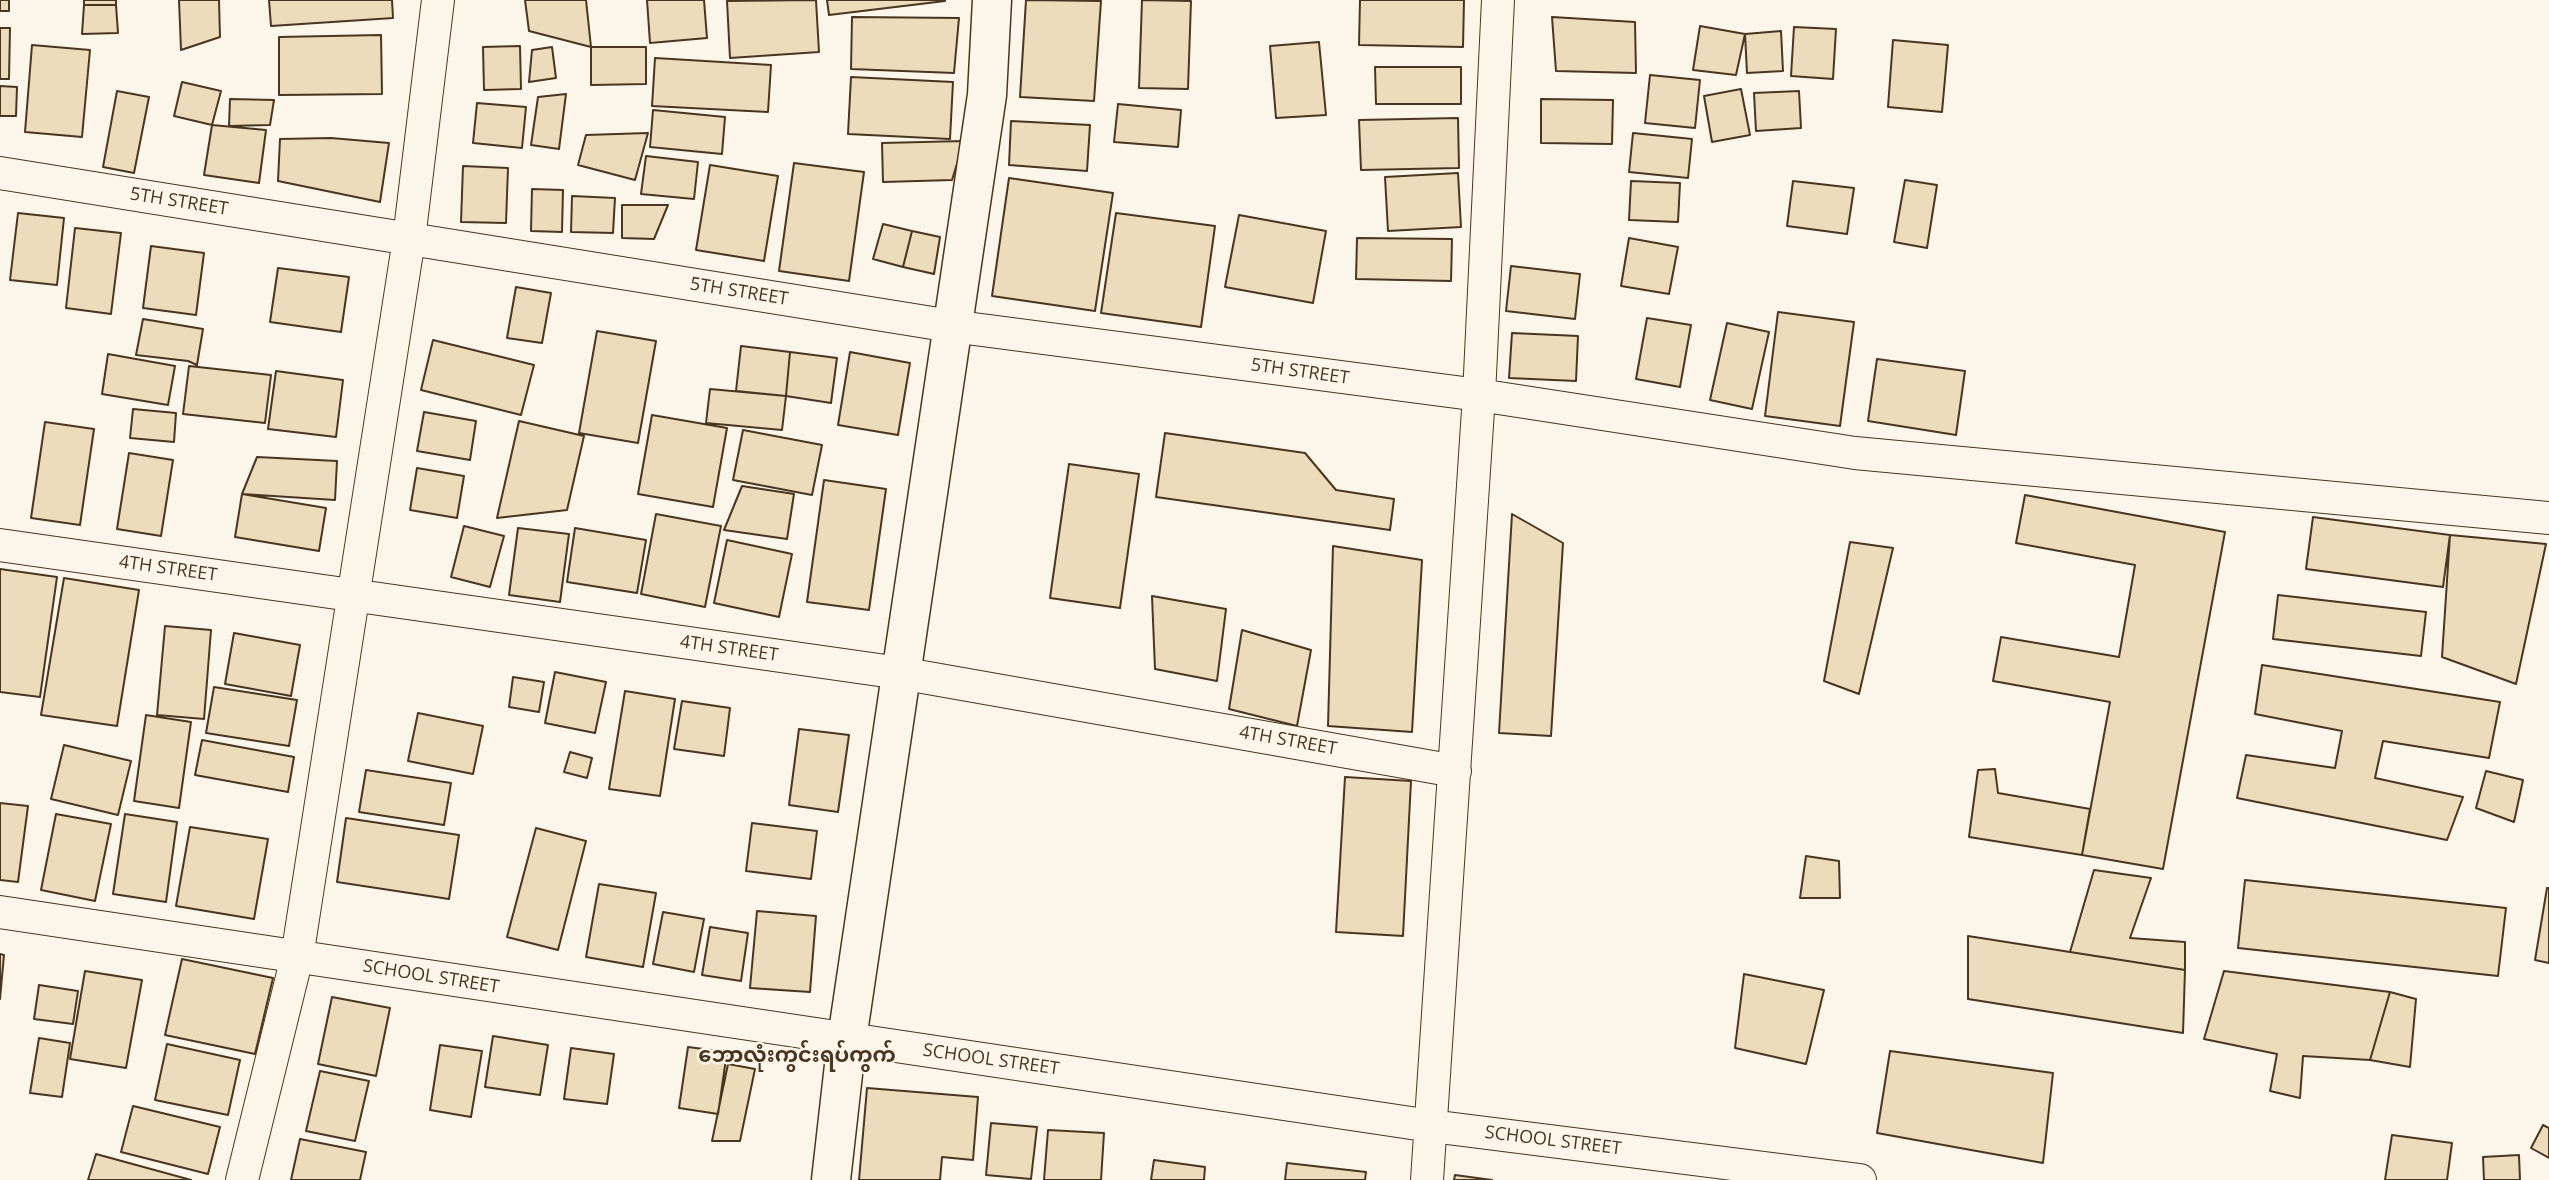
<!DOCTYPE html>
<html>
<head>
<meta charset="utf-8">
<style>
	body { margin:0 }
	canvas { display:block; background:#fbf6e9 }
</style>
</head>
<body>
<canvas width="2549" height="1180"></canvas>
<script>
const c = document.querySelector('canvas').getContext('2d');
c.lineJoin = 'round';
function paint(path, color) { c.fillStyle = color; c.fill(path, 'evenodd'); }
function trace(path, color, width, dash) { c.strokeStyle = color; c.lineWidth = width; c.lineCap = dash ? 'butt' : 'round'; c.setLineDash(dash || []); c.stroke(path); }
function label(font, color, halo, rows, align = 'center') {
  c.font = font + ' "Open Sans","Noto Sans Myanmar",sans-serif'; c.lineWidth = 5; c.setLineDash([]); c.textBaseline = 'middle'; c.strokeStyle = halo; c.fillStyle = color; for (const [text, x, y, turn = 0] of rows) {
    c.save(); c.translate(x, y); c.rotate((+turn || 0) * Math.PI / 180); c.textAlign = isNaN(turn) ? turn : align; if (halo) c.strokeText(text, 0, 0); c.fillText(text, 0, 0); c.restore();
  }
}
const building = new Path2D(`
	M0,0H9V11H0Z
	M84,0H116V5H84Z
	M179,0H219L220,37L181,50Z
	M269,0H392L393,18L271,26Z
	M525,0H586L591,47L529,31Z
	M647,0H704L707,38L650,43Z
	M816,0L819,52L730,58L727,1Z
	M827,0H945V1L829,15Z
	M1026,0L1101,1L1094,101L1020,97Z
	M1142,0L1191,1L1188,89L1139,88Z
	M1360,0H1464L1463,47L1359,45Z
	M84,5H116L118,33L82,34Z
	M852,17L959,18L954,73L851,69Z
	M1552,17L1635,22L1636,73L1556,71Z
	M1700,26L1745,34L1736,75L1693,70Z
	M1794,27L1836,29L1833,79L1791,76Z
	M0,28H10L9,79H0Z
	M1781,31L1783,71L1747,73L1745,34Z
	M381,35L382,94L279,95V37Z
	M1893,40L1948,45L1942,112L1888,107Z
	M1319,42L1326,115L1276,118L1270,46Z
	M32,45L90,50L82,137L25,132Z
	M520,46L521,89L484,90L483,47Z
	M552,47L556,78L529,82L532,50Z
	M591,47H646V84L591,85Z
	M655,58L771,65L768,112L652,106Z
	M1375,67H1461V104H1376Z
	M1650,75L1700,80L1695,128L1645,123Z
	M851,77L953,82L950,139L848,134Z
	M182,82L221,91L212,125L174,116Z
	M0,86L17,87L16,116H0Z
	M1741,89L1750,135L1712,142L1704,96Z
	M117,91L149,97L134,173L103,167Z
	M1799,91L1801,128L1756,131L1754,93Z
	M566,94L559,149L531,145L538,97Z
	M230,99L274,100L270,125L229,126Z
	M1541,99L1613,100L1612,144L1541,143Z
	M477,103L526,107L522,148L473,143Z
	M1118,104L1181,110L1178,147L1114,142Z
	M653,110L725,117L722,154L650,147Z
	M1458,118L1459,168L1361,170L1359,120Z
	M1011,121L1090,125L1087,171L1009,165Z
	M212,125L266,130L259,183L204,175Z
	M648,133L635,180L578,165L586,135Z
	M1633,133L1692,139L1688,178L1629,172Z
	M331,138L389,143L380,202L278,181L280,139Z
	M964,141L952,180L883,182L882,143Z
	M646,156L698,162L694,199L641,194Z
	M794,163L864,172L849,281L779,271Z
	M710,165L778,176L764,261L696,250Z
	M463,166L508,168L506,223L461,222Z
	M1458,173L1461,227L1388,231L1385,177Z
	M1009,178L1113,193L1095,311L992,296Z
	M1905,180L1937,185L1927,248L1894,242Z
	M1631,181L1680,183L1678,222L1629,220Z
	M1793,181L1854,188L1847,234L1787,226Z
	M532,189L563,190L562,232L531,231Z
	M572,196L615,198L613,233L571,232Z
	M622,205H668L654,239L622,238Z
	M18,213L64,218L57,285L10,280Z
	M1116,213L1215,226L1201,327L1101,313Z
	M1239,215L1326,231L1313,303L1225,287Z
	M883,224L912,231L903,267L873,259Z
	M75,228L121,233L111,314L66,308Z
	M912,231L940,237L934,274L903,267Z
	M1357,238L1452,239L1451,281L1356,279Z
	M1629,238L1678,247L1669,294L1621,286Z
	M151,246L204,253L196,315L143,308Z
	M1511,266L1580,274L1575,319L1506,311Z
	M278,268L349,277L341,332L270,322Z
	M516,287L551,293L542,343L507,338Z
	M1778,312L1854,322L1840,426L1765,416Z
	M1647,318L1691,325L1680,387L1636,379Z
	M143,319L203,329L197,365L188,361L136,355Z
	M1727,323L1769,332L1752,409L1710,400Z
	M597,331L656,341L638,443L579,433Z
	M1512,333L1578,336L1576,381L1509,378Z
	M433,340L534,365L521,415L421,390Z
	M741,346L790,352L786,396L736,391Z
	M790,352L837,358L831,403L786,396Z
	M850,352L910,363L898,435L838,425Z
	M108,354L175,366L168,405L102,394Z
	M1877,359L1965,371L1956,435L1868,421Z
	M189,366L271,375L265,423L183,414Z
	M276,371L343,380L336,437L268,429Z
	M710,389L786,396L782,430L706,423Z
	M133,409L176,413L174,442L130,438Z
	M424,412L476,421L470,460L417,451Z
	M652,415L727,428L713,507L638,494Z
	M519,421L584,436L567,510L497,518Z
	M45,422L94,429L80,525L31,518Z
	M743,430L822,445L812,495L733,480Z
	M1165,433L1305,453L1336,490L1394,499L1390,530L1156,497Z
	M129,453L173,460L161,536L117,529Z
	M257,457L337,461L335,500L242,494Z
	M1069,464L1139,474L1120,608L1050,598Z
	M417,468L464,476L457,518L410,510Z
	M824,480L886,489L869,610L807,602Z
	M742,486L794,494L787,539L724,530Z
	M242,494L326,508L319,551L235,537Z
	M2025,495L2225,532L2163,869L2082,855L2110,702L1993,681L2001,637L2119,657L2135,565L2016,543Z
	M656,514L721,526L705,607L641,594Z
	M1512,514L1563,543L1551,736L1499,733Z
	M2313,517L2450,535L2443,587L2306,569Z
	M464,526L504,536L490,587L451,577Z
	M518,528L569,534L560,602L509,595Z
	M575,528L646,540L637,593L567,582Z
	M2450,535L2546,544L2516,684L2442,657Z
	M727,540L792,554L779,617L714,603Z
	M1850,542L1893,548L1859,694L1824,681Z
	M1333,546L1422,560L1412,732L1328,726Z
	M0,569L57,577L40,697L0,692Z
	M64,578L139,590L117,726L41,715Z
	M2278,595L2426,612L2421,656L2273,639Z
	M1152,596L1226,609L1217,681L1155,669Z
	M165,626L211,630L204,719L157,715Z
	M1242,630L1311,650L1297,726L1229,709Z
	M234,633L300,645L291,696L225,684Z
	M2262,665L2500,702L2489,758L2383,741L2375,778L2463,797L2447,840L2237,798L2246,755L2335,768L2342,731L2255,714Z
	M555,672L606,682L595,733L545,723Z
	M513,677L544,682L539,712L509,707Z
	M214,687L297,700L289,746L206,733Z
	M625,691L675,699L660,796L609,789Z
	M682,701L730,708L724,756L674,749Z
	M418,713L483,726L473,774L408,761Z
	M146,715L191,722L179,808L134,801Z
	M799,729L849,735L838,812L789,805Z
	M202,740L294,757L288,792L195,775Z
	M64,745L131,761L118,815L51,799Z
	M570,752L592,758L587,778L564,772Z
	M1995,769L1998,793L2090,809L2082,855L1969,837L1978,770Z
	M366,770L451,783L444,825L359,812Z
	M2486,771L2523,780L2514,822L2476,808Z
	M1345,777L1411,781L1403,936L1336,932Z
	M0,803L28,806L18,882L0,880Z
	M56,814L111,824L95,901L41,890Z
	M125,814L177,822L166,902L113,894Z
	M346,818L459,835L449,899L337,882Z
	M752,823L817,831L811,879L746,871Z
	M190,827L268,839L254,919L176,906Z
	M536,828L586,841L558,950L507,937Z
	M1806,856L1839,861L1840,898H1800Z
	M2094,870L2151,878L2130,938L2185,942V970L2070,952Z
	M2245,880L2506,908L2498,976L2238,948Z
	M599,884L656,893L643,967L586,957Z
	M2547,888H2549V963L2535,960Z
	M757,911L816,916L810,992L750,988Z
	M663,912L704,919L694,972L653,964Z
	M710,927L748,933L741,981L702,975Z
	M1968,936L2185,970L2183,1033L1968,999Z
	M0,954L4,955L0,999Z
	M182,959L273,978L255,1054L165,1035Z
	M85,971L142,980L126,1068L70,1059Z
	M2224,971L2390,992L2370,1060L2303,1056L2300,1098L2270,1091L2277,1054L2204,1039Z
	M1744,974L1824,990L1806,1064L1735,1048Z
	M39,985L78,991L73,1024L34,1019Z
	M2390,992L2416,999L2410,1067L2370,1060Z
	M332,997L390,1008L376,1076L318,1064Z
	M493,1036L548,1045L540,1095L485,1087Z
	M39,1038L70,1043L62,1097L30,1093Z
	M167,1044L240,1060L228,1115L155,1100Z
	M440,1045L482,1051L471,1117L430,1110Z
	M688,1047L727,1052L718,1114L679,1108Z
	M571,1048L614,1054L607,1104L564,1099Z
	M1890,1051L2053,1073L2043,1163L1877,1133Z
	M728,1064L755,1069L740,1141H712Z
	M320,1071L369,1081L355,1141L306,1131Z
	M867,1088L978,1097L973,1160L942,1157L940,1180H859Z
	M133,1106L220,1127L208,1174L121,1152Z
	M991,1123L1037,1127L1031,1179L986,1175Z
	M2543,1125L2549,1128V1158L2531,1148Z
	M1048,1130L1104,1133L1101,1180H1044Z
	M2392,1135L2452,1143L2447,1180H2385Z
	M300,1139L366,1152L360,1180H291Z
	M96,1154L191,1180H88Z
	M2519,1155L2520,1180H2484L2483,1157Z
	M1154,1160L1205,1167L1204,1180H1151Z
	M1287,1163L1366,1172L1365,1180H1285Z
	M1455,1175L1492,1180H1454Z`);
const street = new Path2D(`
	M0,173L951,326L1479,395L1855,453L2549,518
	M0,545L900,673L1455,771
	M0,912L1431,1126L1860,1180
	M242,1180L297,957L409,239L438,0
	M1427,1180L1479,395L1498,0`);
const secondary = new Path2D(`
	M831,1180L847,1039L987,95L992,0`);
const streetNames = [
	["5TH STREET",179,202,9],
	["5TH STREET",739,292,9],
	["5TH STREET",1300,372,8],
	["4TH STREET",168,569,8],
	["4TH STREET",729,649,8],
	["4TH STREET",1288,741,10],
	["SCHOOL STREET",431,977,9],
	["SCHOOL STREET",991,1060,8],
	["SCHOOL STREET",1553,1141,7]
];
const quarterNames = [
	["ဘောလုံးကွင်းရပ်ကွက်",797,1056]
];
paint(building, '#ecdcbc');
trace(building, '#4a3520', 2);
trace(street, '#4a3520', 34);
trace(secondary, '#4a3520', 41);
trace(street, '#fbf6e9', 32);
trace(secondary, '#fbf6e9', 38);
label('18px', '#4a3520', '#fbf6e9', streetNames);
label('bold 21px', '#4a3520', '#fbf6e9', quarterNames);
</script>
</body>
</html>
